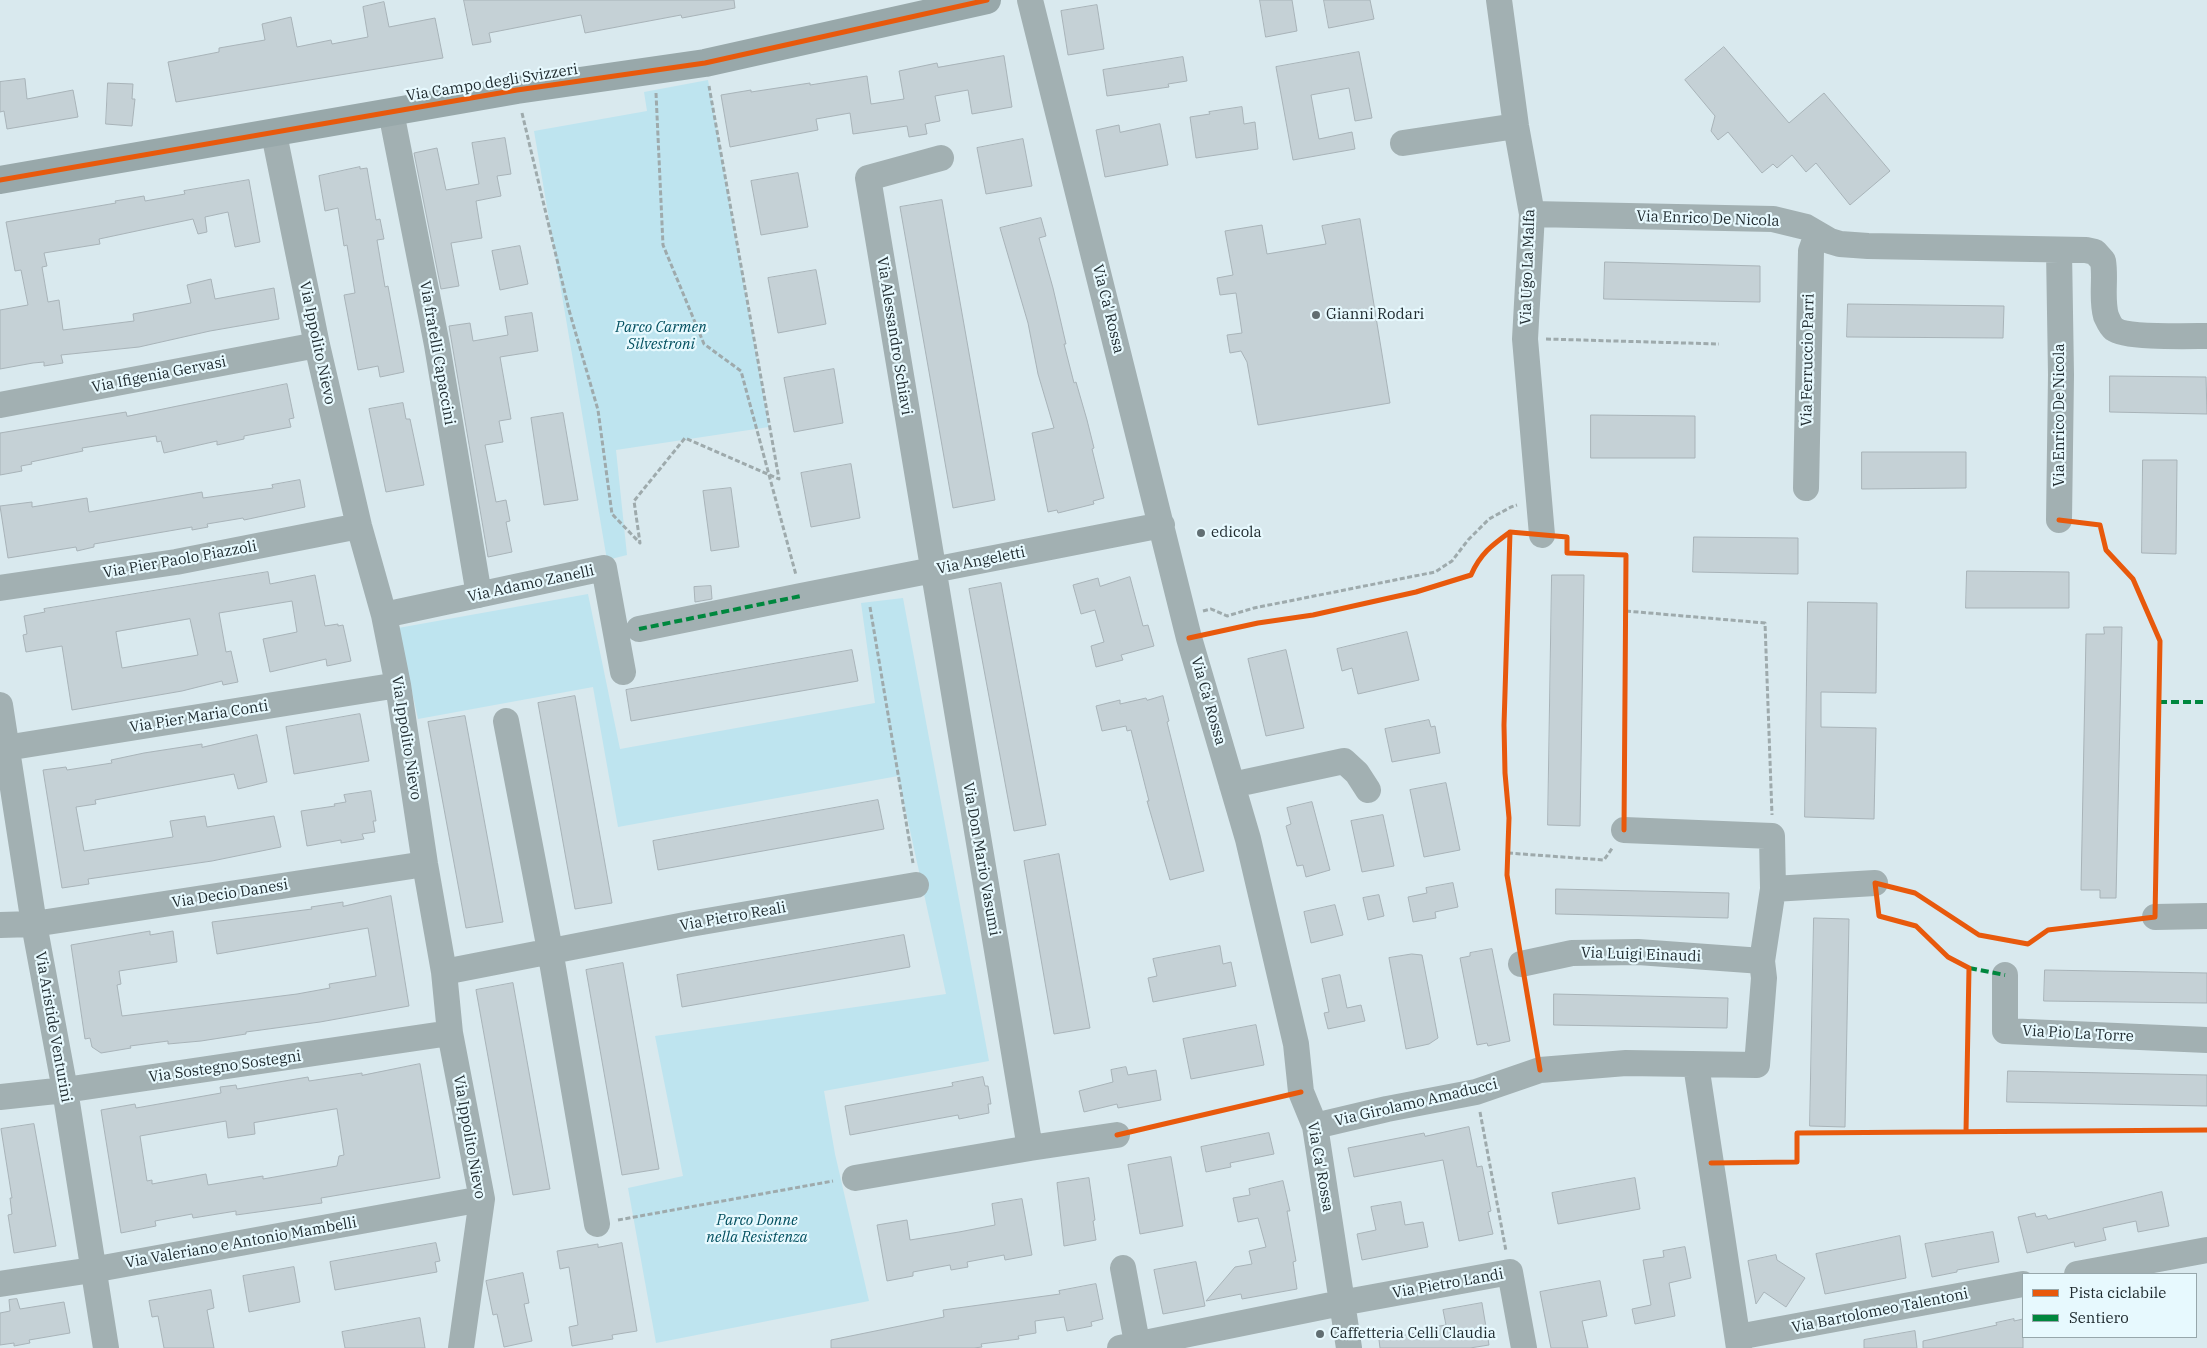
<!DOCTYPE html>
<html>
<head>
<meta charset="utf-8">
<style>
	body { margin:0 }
	#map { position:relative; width:2207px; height:1348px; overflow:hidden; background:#d9e9ee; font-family:"IBM Plex Serif",serif }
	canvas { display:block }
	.legend { position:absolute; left:2022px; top:1273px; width:175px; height:65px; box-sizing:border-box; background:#e7f9fe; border:1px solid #97a7ab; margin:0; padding:6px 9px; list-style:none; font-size:15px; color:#202b2f }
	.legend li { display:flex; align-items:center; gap:10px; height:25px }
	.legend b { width:25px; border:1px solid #97a7ab }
</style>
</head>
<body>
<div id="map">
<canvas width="2207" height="1348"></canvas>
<ul class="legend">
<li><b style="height:6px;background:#e8590c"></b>Pista ciclabile</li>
<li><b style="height:6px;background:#00873e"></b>Sentiero</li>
</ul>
</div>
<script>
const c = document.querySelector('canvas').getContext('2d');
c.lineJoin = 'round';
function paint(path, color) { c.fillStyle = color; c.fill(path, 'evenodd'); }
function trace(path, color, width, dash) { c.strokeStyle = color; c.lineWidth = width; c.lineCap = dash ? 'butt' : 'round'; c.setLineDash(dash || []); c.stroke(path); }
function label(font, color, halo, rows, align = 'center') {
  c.font = font + ' "IBM Plex Serif",serif'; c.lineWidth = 4.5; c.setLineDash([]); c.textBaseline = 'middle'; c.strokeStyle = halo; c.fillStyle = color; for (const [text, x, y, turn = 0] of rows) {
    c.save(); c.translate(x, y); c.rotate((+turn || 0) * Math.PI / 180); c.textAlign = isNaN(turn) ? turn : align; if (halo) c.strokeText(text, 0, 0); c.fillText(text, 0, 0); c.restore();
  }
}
const green = new Path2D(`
	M708,80L769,427L616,450L627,555L607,560L534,131L647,111L644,92Z
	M588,594L620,749L875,703L861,603L903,598L989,1061L824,1091L835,1154L869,1301L656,1343L628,1188L683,1176L655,1036L946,994L898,776L618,827L593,687L418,719L398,628Z`);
const building = new Path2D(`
	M464,0H734L735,8L682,18L681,15L585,33L581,15L489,33L491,42L473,45Z
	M1260,0H1292L1297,31L1266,37Z
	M1324,0H1370L1374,19L1329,28Z
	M384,2L389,27L435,18L443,58L176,102L168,62L219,52V48L265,40L262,24L291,17L297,47L331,40L332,44L368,37L363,7Z
	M1097,5L1104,49L1068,55L1061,11Z
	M1724,47L1789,123L1824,93L1890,171L1850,205L1816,163L1806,172L1792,155L1777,168L1773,164L1762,173L1728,132L1718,140L1711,131L1715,116L1685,80Z
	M1359,52L1372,118L1355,121L1349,88L1311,95L1319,139L1352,132L1355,149L1293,160L1276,67Z
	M1004,56L1012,107L972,114L968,90L935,96L940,121L925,124L927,134L909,137L907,126L853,134L850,113L816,119L818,130L730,147L721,95L751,90V92L810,83V85L867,76L871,104L904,99L899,71L937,63L938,67Z
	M1183,57L1187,81L1168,84L1169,87L1107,96L1103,70Z
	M25,79L27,99L73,90L78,117L7,129L4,111L0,112V82Z
	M108,83L133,84L132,99H135L132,126L106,124Z
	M1242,107L1244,124L1255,122L1258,149L1196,158L1190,117L1210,114L1209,112Z
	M1160,124L1168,165L1105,177L1096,130L1119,125L1120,132Z
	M505,138L511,174L497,176L501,196L476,201L482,238L451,243L459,286L441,289L414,153L437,148L446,190L479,184L472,143Z
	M1023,139L1032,186L986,194L977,148Z
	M360,167V169L367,168L376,220L380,219L384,239L377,240L385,287L388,286L404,372L380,377L378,366L358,370L344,295L355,293L347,245L344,246L338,208L325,211L319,176Z
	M798,173L808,227L761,235L751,181Z
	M249,180L260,242L235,247L228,212L205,217L207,232L198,234L193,219L99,239L100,244L44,253L47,266L42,267L48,302L59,300L63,330L134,321L133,314L191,303L187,285L211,279L215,299L274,288L279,319L210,331L139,347L61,355L63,363L44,366V362L33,363L0,369V310L28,305L21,270L15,271L6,222L116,203L115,201L144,196L145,201L185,194L184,191Z
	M942,200L995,500L953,508L900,207Z
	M1041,218L1046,236L1039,238L1053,288L1066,344H1064L1074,383L1076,382L1087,420L1094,448L1092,449L1104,498L1093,501L1094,504L1058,513L1057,510L1048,512L1032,433L1054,428L1038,374L1028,323L1000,228Z
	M1360,219L1390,403L1258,425L1247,362L1241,351L1230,353L1227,335L1242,333L1236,293L1220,295L1217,278L1233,275L1225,231L1262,225L1267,254L1326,244L1322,226Z
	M520,246L528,284L500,290L492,251Z
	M1605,262L1760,266V302L1604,299Z
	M816,270L826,324L778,333L768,278Z
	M1848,304L2004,306L2003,338L1847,337Z
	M532,313L538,351L500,357L511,419L499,421L503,442L485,445L496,502L506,500L510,521L506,522L512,552L488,557L449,326L470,323L473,341L508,335L505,317Z
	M834,369L843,423L794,432L784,378Z
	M2110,376L2206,377L2207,414L2110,412Z
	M287,384L294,418L289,419L291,427L244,436V439L217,445V441L164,453L161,441L157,442L156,436L82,448L83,451L31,462L32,464L21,466L22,471L0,475V433L126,412L127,416Z
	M403,403L406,419H410L424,485L386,492L369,409Z
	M563,413L578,500L544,505L531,418Z
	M1591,415L1695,416V458H1591Z
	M1862,452H1966V488L1862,489Z
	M2143,460H2177L2176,554L2142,553Z
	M851,464L860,518L811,527L801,473Z
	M300,480L305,507L244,520L243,518L207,524L208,527L192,530V527L94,544V547L77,551L76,547L8,558L0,506L32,502V507L87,498L89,512L202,492L203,498L273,488L272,485Z
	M731,488L739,547L711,551L703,491Z
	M1694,537L1798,538V574L1693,572Z
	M1967,571L2069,572V608H1966Z
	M268,572L270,584L315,575L325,626L338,624V626L343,625L351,661L327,666L326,659L270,672L263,639L297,632L292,601L219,613L226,652L231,651L238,682L223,685L222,681L182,691L72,710L62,646L26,652L23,635L27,634L24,616L45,612L44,609ZM190,619L198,655L122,668L116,632Z
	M1552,575H1584L1580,826L1548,825Z
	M1130,577L1143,626L1148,625L1154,646L1121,655L1123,660L1096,667L1091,646L1104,642L1095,610L1081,614L1073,585L1098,578L1100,586Z
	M1001,583L1046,825L1014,831L969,589Z
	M711,586L712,599L695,602L694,587Z
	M1808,602L1877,603L1876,693L1821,692V727L1876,728L1874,819L1805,817Z
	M2104,627H2122L2116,898H2100V890H2081L2086,634H2104Z
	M1407,632L1419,680L1358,694L1352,668L1342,671L1337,649Z
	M852,650L858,681L631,721L626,690Z
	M1286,650L1304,728L1266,736L1248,659Z
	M575,696L612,903L575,909L538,703Z
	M1163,696L1169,721L1167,722L1204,871L1170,880L1147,801H1149L1131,730L1127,731L1126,726L1102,731L1096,706L1120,700V704L1146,698L1147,700Z
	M360,714L369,761L294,774L286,727Z
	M465,716L503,922L466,928L428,722Z
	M1429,720L1431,727L1435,726L1440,753L1392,762L1385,729Z
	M257,735L267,782L238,789L234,774L95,800L96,804L76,807L84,851L173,837L170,821L205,816L207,827L274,816L281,847L212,861L88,879L89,884L62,888L43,770L66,767L67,770L112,763L111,760L144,753L202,744V747Z
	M1446,783L1460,850L1424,857L1410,790Z
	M371,791L376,821H373L375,832L362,834L364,839L341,843V840L307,846L301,811L335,806L334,804L346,802L344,795Z
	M878,800L884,829L658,870L653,841Z
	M1312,802L1330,870L1306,877L1303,865L1297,866L1286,826L1291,824L1287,808Z
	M1383,815L1394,866L1362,872L1351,821Z
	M1059,854L1090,1028L1054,1034L1024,861Z
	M1453,883L1458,907L1435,912L1436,918L1413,922L1408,897L1427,893L1426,888Z
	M1556,889L1729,893L1728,918L1556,914Z
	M1379,895L1384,916L1368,920L1363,898Z
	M391,896L409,1006L320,1022L246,1032V1034L201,1041L168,1044V1041L130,1046L131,1048L101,1053L92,1047L90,1038L85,1039L71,945L150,931V935L173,931L177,962L119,971L121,984L117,985L122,1016L297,994L330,988L329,984L376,976L368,928L217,954L212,922L312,909L311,907L343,902V906Z
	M1335,905L1343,935L1311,943L1304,912Z
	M1814,918L1849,919L1845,1127L1810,1126Z
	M904,935L910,967L682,1007L677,975Z
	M1220,946L1223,964L1231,962L1236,986L1153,1002L1148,978L1157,976L1153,959Z
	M1492,949L1510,1041L1488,1046L1487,1043L1477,1045L1460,958L1470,956V953Z
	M1412,954L1422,955L1438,1038L1429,1044L1406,1049L1389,958Z
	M623,963L659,1169L622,1175L586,970Z
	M2045,970L2207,973V1003L2044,1001Z
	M1340,975L1347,1008L1361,1005L1365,1021L1328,1029L1324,1013L1329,1012L1322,979Z
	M513,983L550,1189L513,1195L476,990Z
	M1554,994L1728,998L1727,1028L1554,1025Z
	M1256,1025L1264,1065L1191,1079L1183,1039Z
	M420,1064L440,1178L321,1198L322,1203L294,1207L236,1215V1211L193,1218L192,1214L155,1221L156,1226L121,1233L101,1110L135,1104L136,1108L221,1093L220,1087L236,1085L237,1089L308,1077L309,1081L362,1073V1075ZM337,1109L344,1155L339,1156L337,1166L263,1179V1176L208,1185L206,1174L152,1184V1180L147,1181L140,1136L226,1121L228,1138L255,1134L254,1123Z
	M1126,1067L1128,1075L1156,1070L1161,1100L1118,1108L1117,1104L1084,1112L1079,1091L1113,1082L1111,1070Z
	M2008,1071L2207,1075V1106L2007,1102Z
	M983,1077L985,1086H988L991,1104H988L989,1113L959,1119L958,1115L850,1135L845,1106L953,1086L952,1083Z
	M34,1124L56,1246L14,1253L8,1215L12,1214L10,1198H12L1,1129Z
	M1469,1127L1477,1167L1482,1166L1491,1211L1488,1212L1493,1234L1459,1241L1443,1160L1354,1177L1348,1148L1424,1133L1425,1136Z
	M1269,1133L1274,1154L1230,1163L1231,1167L1206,1172L1201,1147Z
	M1171,1157L1183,1226L1140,1234L1128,1165Z
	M1089,1178L1095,1220L1093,1221L1096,1240L1064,1246L1057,1183Z
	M1635,1178L1640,1209L1558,1224L1552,1193Z
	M1283,1181L1290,1211H1287L1296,1261L1293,1262L1297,1289L1242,1299L1241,1294L1206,1301L1235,1267L1252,1264L1249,1251L1266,1247L1258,1218L1238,1222L1233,1198L1250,1195L1249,1189Z
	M2162,1192L2169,1226L2138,1232L2136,1221L2103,1228L2106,1240L2075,1247L2074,1242L2027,1253L2018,1217L2035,1213L2036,1217L2046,1215L2048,1219Z
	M1022,1199L1032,1255L1005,1260L1004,1255L967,1262L968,1267L951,1270L950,1265L913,1272V1276L887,1281L877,1225L907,1220L910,1240L959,1232L995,1225L992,1204Z
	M1401,1202L1405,1225L1423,1222L1428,1247L1362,1260L1357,1234L1376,1230L1371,1207Z
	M1993,1232L1999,1262L1957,1270V1272L1932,1277L1925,1244Z
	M1900,1236L1906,1278L1825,1294L1816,1254Z
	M436,1243L440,1261L435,1262L437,1272L335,1290L330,1262Z
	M622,1243L637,1331L612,1335L613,1339L572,1346L569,1327L578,1325L569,1267L560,1269L557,1251L598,1244V1247Z
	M1685,1247L1691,1278L1669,1283L1675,1316L1635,1324L1632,1309L1651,1305L1643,1260L1664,1257L1663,1251Z
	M1776,1255L1777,1260L1805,1278L1786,1307L1764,1292L1756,1304L1748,1261Z
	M1196,1262L1205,1306L1163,1314L1154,1270Z
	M294,1267L300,1302L249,1312L243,1276Z
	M523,1273L529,1303L524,1304L532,1341L504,1347L497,1314L493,1315L486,1281Z
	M1600,1281L1607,1316L1582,1321L1588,1348H1551L1540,1292Z
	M1096,1284L1103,1319L1091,1322L1092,1326L1067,1331L1064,1317L1035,1321L1036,1333L1018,1336L1019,1339L981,1344L982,1347L974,1348H831V1340L944,1317L943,1310L1060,1294L1059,1291Z
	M211,1290L214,1308L207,1310L214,1348H164L158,1316L152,1317L149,1301Z
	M17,1299L20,1309L64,1302L70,1333L29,1340L30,1343L14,1346V1343L0,1345V1313L10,1311L9,1300Z
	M1482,1303L1489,1345L1470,1348H1380L1379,1340L1422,1332L1421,1329L1446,1325L1443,1310Z
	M420,1318L425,1348H345L342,1332Z
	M2014,1319V1321L2023,1319V1348H1923V1341L1997,1325L1996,1323Z
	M1915,1331L1917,1348H1864V1340Z`);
const path = new Path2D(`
	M656,93L663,245L704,344L741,371L796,575
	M522,113L569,310L598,410L612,514L640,543L634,501L685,438L779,479L709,86
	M1546,339L1719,344
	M870,607L913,863
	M1203,611L1211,609L1227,616L1254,608L1435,572L1452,561L1468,540L1489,519L1511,507L1517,505
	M1626,611L1765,623L1772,815
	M1508,853L1604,860L1613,847
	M1480,1112L1506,1251
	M618,1220L833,1181`);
const minor = new Path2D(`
	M1030,0L1189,638L1248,839L1296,1044L1301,1092L1315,1126L1349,1348
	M1499,0L1516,126L1532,214L1525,339L1542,535
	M391,112L437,345L479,595
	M274,134L317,345L359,526L384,615L398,685L425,864L444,972L450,1033L482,1199L461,1348
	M1403,143L1516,126
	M1532,214L1773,219L1806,227L1830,241L1840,244L1868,246L2086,250L2095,252L2103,261C2106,279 2101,298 2106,316C2108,320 2110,326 2114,329C2125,338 2190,336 2207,336
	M0,405L317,345
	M1806,488L1811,251L1817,234
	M2059,520L2061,375L2059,250
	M0,588L176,562L359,526
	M384,615L604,568L623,672
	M639,629L801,596L1162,525
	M0,705L34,924L65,1090L106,1348
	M506,721L550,950L597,1224
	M0,749L398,685
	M1232,785L1344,761L1357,773L1368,790
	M1773,889L1875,883
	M2155,917L2207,916
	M0,925L34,924L425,864
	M1521,964L1572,953L1638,952L1762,961
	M444,972L690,924L916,885
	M2005,975V1031L2207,1040
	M1696,1065L1739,1348
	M0,1097L65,1090L450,1033
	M1315,1126L1387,1109L1476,1092L1540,1070L1626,1063L1757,1065L1764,978L1762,961L1773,889L1772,836L1624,830
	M1030,1148L1117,1135
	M855,1178L1030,1148L868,178L941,158
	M1123,1268L1138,1348
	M2077,1274L2207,1250
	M0,1284L92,1270L482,1199
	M1738,1337L2023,1284
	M1120,1348L1341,1303L1510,1272L1524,1348`);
const major = new Path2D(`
	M0,180L517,90L705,63L987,0`);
const quiet = new Path2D(`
	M639,629L801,596
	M2159,702H2207
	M1969,968L2005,975`);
const cycleway = new Path2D(`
	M0,180L517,90L705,63L987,0
	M1510,532L1504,725L1505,773L1509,818L1507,875L1540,1070
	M1189,638L1258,623L1313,615L1416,592L1471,575C1480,554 1492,545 1510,532L1567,537V553L1626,555L1624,830
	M1966,1132L1969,968L1948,957L1916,926L1879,916L1875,883L1915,893L1979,935L2028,944L2048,930L2155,917L2160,641L2133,579L2106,550L2100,525L2059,520
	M1117,1135L1301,1092
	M1711,1163L1797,1162V1133L2207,1130`);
const markers = [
	[1316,315,5,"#616e72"],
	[1201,533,5,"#616e72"],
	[1320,1334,5,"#616e72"]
];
const streetNames = [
	["Via Campo degli Svizzeri",492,83,-9],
	["Via Enrico De Nicola",1708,219,2],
	["Via Ugo La Malfa",1528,267,-88],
	["Via Ca' Rossa",1108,309,76],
	["Via Alessandro Schiavi",894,336,81],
	["Via Ippolito Nievo",317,343,78],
	["Via fratelli Capaccini",437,353,80],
	["Via Ferruccio Parri",1808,360,-89],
	["Via Ifigenia Gervasi",159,375,-11],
	["Via Enrico De Nicola",2060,415,-90],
	["Via Pier Paolo Piazzoli",180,560,-10],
	["Via Angeletti",981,561,-11],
	["Via Adamo Zanelli",531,584,-12],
	["Via Ca' Rossa",1208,701,74],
	["Via Pier Maria Conti",199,717,-9],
	["Via Ippolito Nievo",406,738,81],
	["Via Don Mario Vasumi",981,859,80],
	["Via Decio Danesi",230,894,-9],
	["Via Pietro Reali",733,917,-10],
	["Via Luigi Einaudi",1641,955,2],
	["Via Aristide Venturini",53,1027,80],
	["Via Pio La Torre",2078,1034,3],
	["Via Sostegno Sostegni",225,1067,-8],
	["Via Girolamo Amaducci",1416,1103,-13],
	["Via Ippolito Nievo",469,1137,80],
	["Via Ca' Rossa",1320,1167,80],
	["Via Valeriano e Antonio Mambelli",241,1243,-10],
	["Via Pietro Landi",1448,1284,-10],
	["Via Bartolomeo Talentoni",1880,1311,-11]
];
const poiNames = [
	["Gianni Rodari",1326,315],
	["edicola",1211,533],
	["Caffetteria Celli Claudia",1330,1334]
];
const parkNames = [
	["Parco Carmen",661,328],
	["Silvestroni",661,345],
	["Parco Donne",757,1221],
	["nella Resistenza",757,1238]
];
paint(green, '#bee4ef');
paint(building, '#c5d1d6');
trace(building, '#a8b3b8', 1);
trace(path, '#9eaaac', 3, [5, 2.5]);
trace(minor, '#a2b0b2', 26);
trace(major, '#98a8aa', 28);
trace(quiet, '#00873e', 4, [8, 4]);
trace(cycleway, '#e8590c', 5);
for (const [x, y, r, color] of markers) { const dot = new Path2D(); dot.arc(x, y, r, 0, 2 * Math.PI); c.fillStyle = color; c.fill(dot); trace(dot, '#e7f9fe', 2); }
label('15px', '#202b2f', '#e7f9fe', streetNames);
label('15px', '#202b2f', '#e7f9fe', poiNames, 'left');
label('italic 15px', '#024f5f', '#e7f9fe', parkNames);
</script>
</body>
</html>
